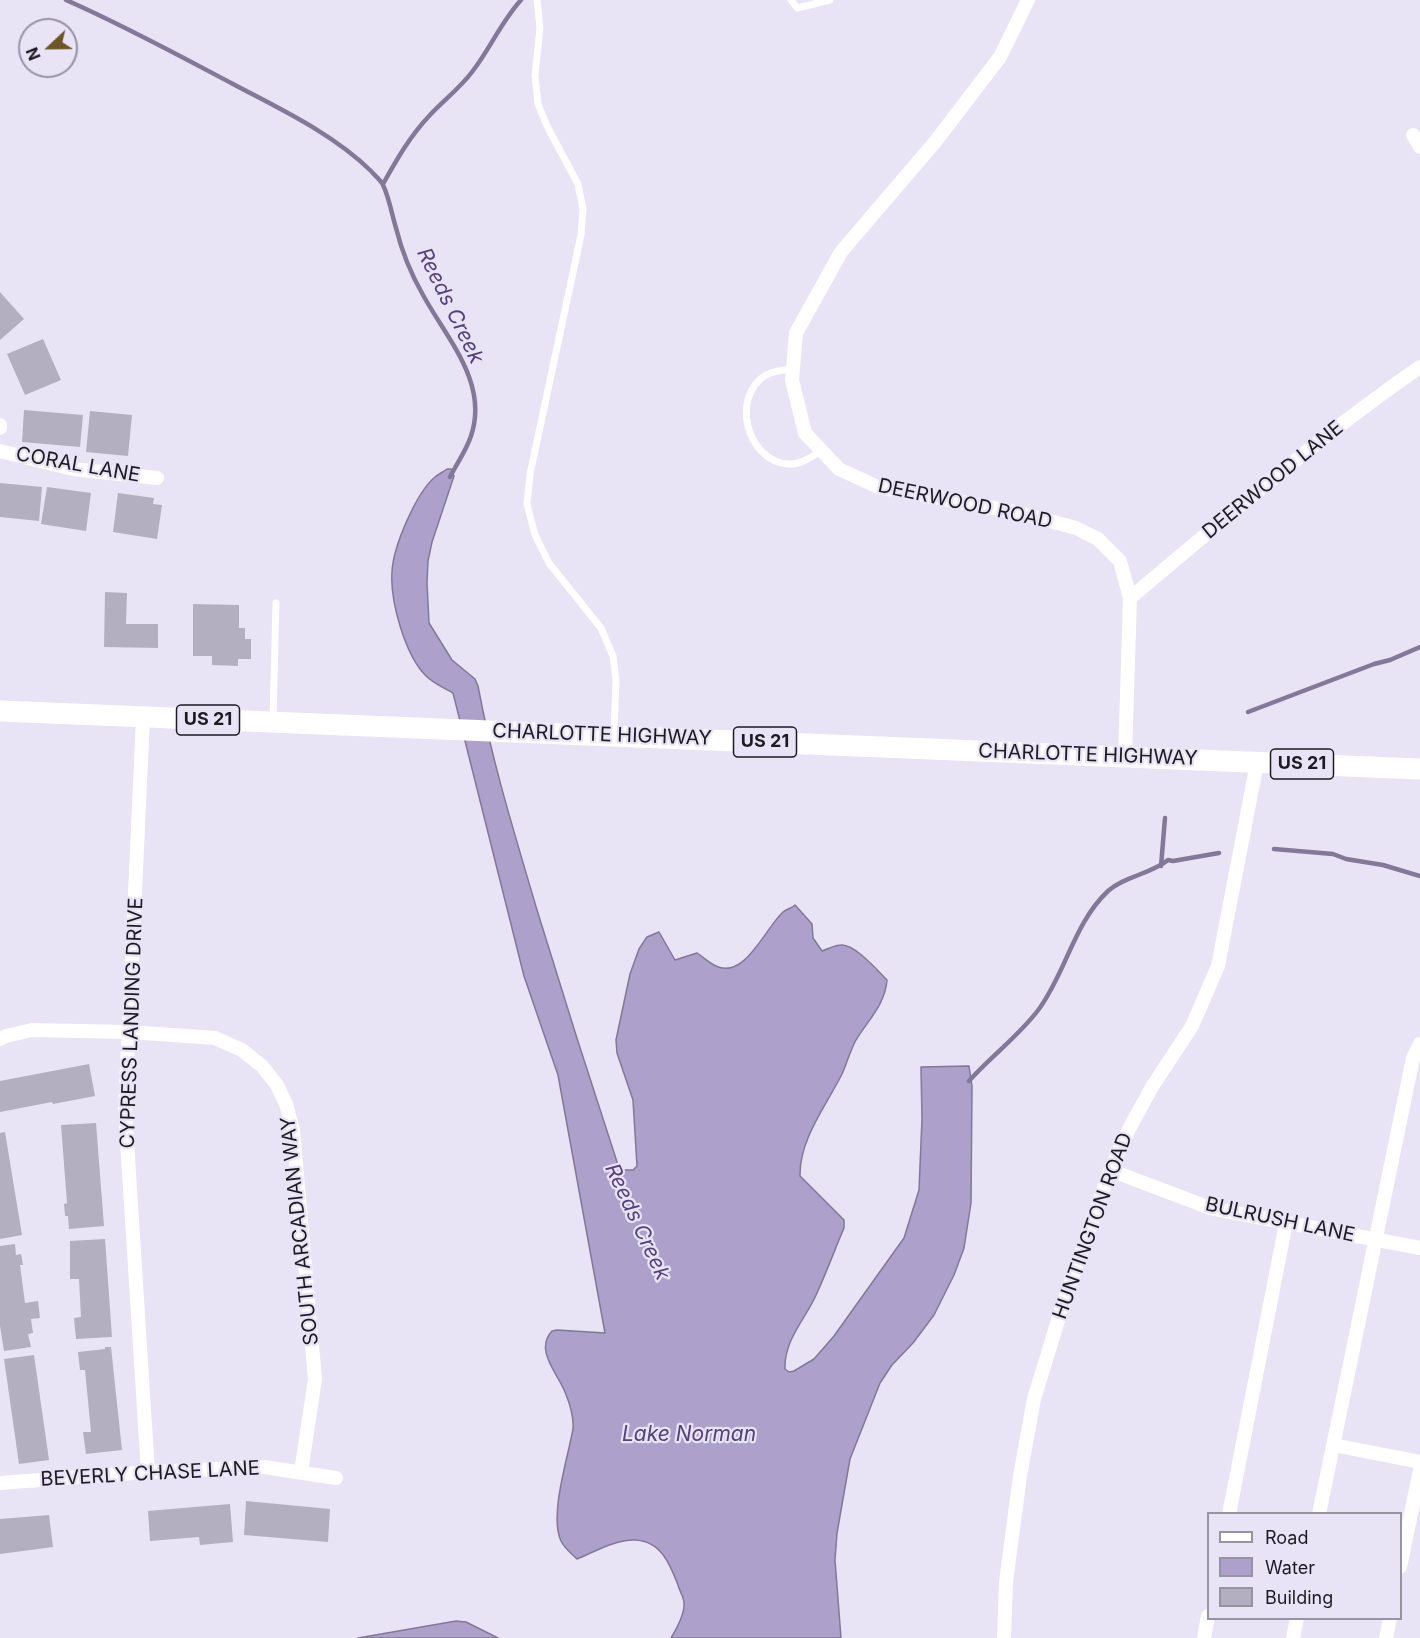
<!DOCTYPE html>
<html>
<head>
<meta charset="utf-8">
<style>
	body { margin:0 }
	#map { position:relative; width:1420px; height:1638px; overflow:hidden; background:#e8e3f5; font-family:Inter,sans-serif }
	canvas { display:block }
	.legend { position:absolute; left:1207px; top:1512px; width:195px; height:108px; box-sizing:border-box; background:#e8e3f5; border:2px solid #9793a1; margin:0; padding:8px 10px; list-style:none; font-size:18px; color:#1d1b22 }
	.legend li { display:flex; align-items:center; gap:12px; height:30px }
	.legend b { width:30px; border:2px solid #9793a1 }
	.north { position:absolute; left:18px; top:18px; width:60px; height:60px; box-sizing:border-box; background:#e8e3f5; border:2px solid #9793a1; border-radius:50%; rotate:248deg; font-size:16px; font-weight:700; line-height:24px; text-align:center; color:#1d1b22 }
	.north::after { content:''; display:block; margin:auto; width:21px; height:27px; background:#6a5725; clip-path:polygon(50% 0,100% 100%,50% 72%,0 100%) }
</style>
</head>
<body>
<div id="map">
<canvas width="1420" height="1638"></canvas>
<ul class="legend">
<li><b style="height:8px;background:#fff"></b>Road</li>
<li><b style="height:16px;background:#ada0cb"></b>Water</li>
<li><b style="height:16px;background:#b4afc0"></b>Building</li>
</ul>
<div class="north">N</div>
</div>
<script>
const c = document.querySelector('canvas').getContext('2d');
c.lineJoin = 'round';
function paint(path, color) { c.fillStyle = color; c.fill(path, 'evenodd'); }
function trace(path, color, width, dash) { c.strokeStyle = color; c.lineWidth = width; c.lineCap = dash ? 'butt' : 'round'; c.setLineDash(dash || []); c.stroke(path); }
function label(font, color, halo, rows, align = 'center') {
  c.font = font + ' Inter,sans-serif'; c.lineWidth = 4.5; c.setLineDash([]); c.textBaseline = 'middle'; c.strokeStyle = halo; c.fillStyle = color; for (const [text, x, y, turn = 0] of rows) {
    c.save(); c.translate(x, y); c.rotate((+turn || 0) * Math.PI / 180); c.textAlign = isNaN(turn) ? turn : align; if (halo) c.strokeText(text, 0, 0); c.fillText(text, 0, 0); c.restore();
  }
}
const water = new Path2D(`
	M447,469H451L454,476L432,542L428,561L427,583L429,623L452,660L475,679L478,686C492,762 515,835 537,910C563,995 590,1080 618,1165L624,1170H633L637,1166L633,1100L617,1053L616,1040L630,974L639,949L647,937L659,932L675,960L697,953C703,957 709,963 716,966C745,980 766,927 783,912C787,909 792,908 795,905L812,924L813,938L822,951C828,949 835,945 841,945C855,944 877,970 887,980C885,1005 868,1020 856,1040C850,1051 847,1063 842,1074C826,1106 799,1140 800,1176L844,1220V1228C835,1249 827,1271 817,1293C806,1319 784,1339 785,1369L789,1372L794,1371L814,1359L834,1336L904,1238L919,1190L922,1119L921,1067L969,1066L972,1086L971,1203L964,1248L954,1275L934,1315L913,1343L892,1365L880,1383L850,1459L837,1533L835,1560L841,1638H671C677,1628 685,1614 684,1603C684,1597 679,1590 678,1585C670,1564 661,1541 635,1540C617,1539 594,1552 577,1559C571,1553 565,1549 561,1541C549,1515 568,1458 573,1429C574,1416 570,1404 565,1392C558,1374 534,1350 552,1331L557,1330L605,1333L558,1075L524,976L453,693C444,688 433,683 426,676C405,655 390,601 392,572C393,547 416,493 435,477C439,474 443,472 447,469Z
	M456,1621L466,1622L498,1638H358Z`);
const stream = new Path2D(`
	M66,0C123,25 178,55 233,84C280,109 332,133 371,171C374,175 381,180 383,185C389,197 392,215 396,228C402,252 411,274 423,295C447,339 489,383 471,436C466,451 457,463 450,477
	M383,184C397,159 410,136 430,115C443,101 460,88 472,72C490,49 501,22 521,0
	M1248,712L1374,664L1390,660L1420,647
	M1274,849L1333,854L1346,859L1383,865L1420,876
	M1161,866L1165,818
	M969,1081C991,1056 1019,1036 1039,1009C1066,972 1074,923 1108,891C1125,876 1151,874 1168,860L1173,861L1219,853`);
const building = new Path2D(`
	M0,292L24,319L0,340Z
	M43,339L61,380L25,395L7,354Z
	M24,410L83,415L80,447L22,442Z
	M90,411L132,415L128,456L86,452Z
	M0,483L42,487L39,521L0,517Z
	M47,487L91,493L86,531L41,524Z
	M118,493L154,498L153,504L162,505L157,539L113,532Z
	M105,592L127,593L126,624H158V648L104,647Z
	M193,604L239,605V628H245V639H251V659H238V666L212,665V656H193Z
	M89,1064L95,1096L53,1104L52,1102L0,1112V1081Z
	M96,1123L104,1226L69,1229L68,1216H65L64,1204L67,1203L61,1125Z
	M5,1132L22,1235L0,1239V1133Z
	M105,1239L112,1337L76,1339L74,1318L81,1317L79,1279H70V1241Z
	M15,1244L16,1255L21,1254L23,1265H20L25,1303L38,1301L40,1318L31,1319L33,1333L28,1334L31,1347L4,1351L0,1326V1246Z
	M105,1347H111L122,1450L86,1454L83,1432H91L85,1370H80L78,1352L105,1349Z
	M34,1355L49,1460L19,1464L4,1359Z
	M246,1501L330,1509L328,1542L244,1535Z
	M230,1504L233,1542L200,1545L199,1537L150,1541L148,1511Z
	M49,1515L53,1547L0,1554V1519Z`);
const lane = new Path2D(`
	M537,0L540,28L535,75L538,104L547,126L578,184L583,209L581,235L530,474L527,504L535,535L549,563L601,628L613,656L616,680L614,733
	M791,0L797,8L830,0
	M793,369C784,370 774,371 766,375C730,397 747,461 788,464C800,465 812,457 822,450
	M273,720L276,603`);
const street = new Path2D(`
	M1028,0L1000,57L935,142L841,252L796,333L792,380L805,433L839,469L878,487L1016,512L1076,528L1098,539L1120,561L1130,598L1125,757
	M1413,135L1420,147
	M0,425V428
	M0,451L73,469L157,478
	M1130,598C1225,519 1318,437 1420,367
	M143,718L125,1110L148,1472
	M0,1039L6,1036L32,1030L129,1032L215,1038L242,1050L262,1066L277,1085L286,1104L293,1130L315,1379L301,1472
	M1110,1170L1210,1208L1420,1248
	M1333,1445L1420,1462
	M0,1483L148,1472L264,1467L336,1478
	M1229,1514L1286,1223
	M1319,1514L1413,1058L1420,1044
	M1400,1567L1420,1470
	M1004,1638L1006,1582L1020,1476L1034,1399L1063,1304L1110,1170L1129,1129L1152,1087L1192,1026L1218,966L1257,763
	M1204,1638L1208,1616
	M1293,1638L1297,1618
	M1386,1638L1390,1618`);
const primary = new Path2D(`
	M0,711L1420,769`);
const shields = [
	[208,720,63],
	[765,742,63],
	[1302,764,63]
];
const shieldNames = [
	["US 21",208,720],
	["US 21",765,742],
	["US 21",1302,764]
];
const streetNames = [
	["CORAL LANE",78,465,10],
	["DEERWOOD LANE",1273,480,-39],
	["DEERWOOD ROAD",965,504,12],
	["CHARLOTTE HIGHWAY",602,735,2],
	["CHARLOTTE HIGHWAY",1088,755,2],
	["CYPRESS LANDING DRIVE",132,1023,-88],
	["BULRUSH LANE",1280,1220,12],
	["HUNTINGTON ROAD",1093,1226,-70],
	["SOUTH ARCADIAN WAY",300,1231,-96],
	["BEVERLY CHASE LANE",150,1474,-3]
];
const waterNames = [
	["Reeds Creek",450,306,64],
	["Reeds Creek",637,1222,65],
	["Lake Norman",689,1435]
];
paint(water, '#ada0cb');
trace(water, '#827898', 1.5);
trace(stream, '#827898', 4.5);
paint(building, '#b4afc0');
trace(lane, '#fff', 7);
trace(street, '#fff', 14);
trace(primary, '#fff', 21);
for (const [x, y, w] of shields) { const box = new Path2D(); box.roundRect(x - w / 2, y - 15, w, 30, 4.5); c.fillStyle = '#e8e3f5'; c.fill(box); trace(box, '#1d1b22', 1.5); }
label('bold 18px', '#1d1b22', null, shieldNames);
label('20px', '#1d1b22', '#e8e3f5', streetNames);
label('italic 21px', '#554179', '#e8e3f5', waterNames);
</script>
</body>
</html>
